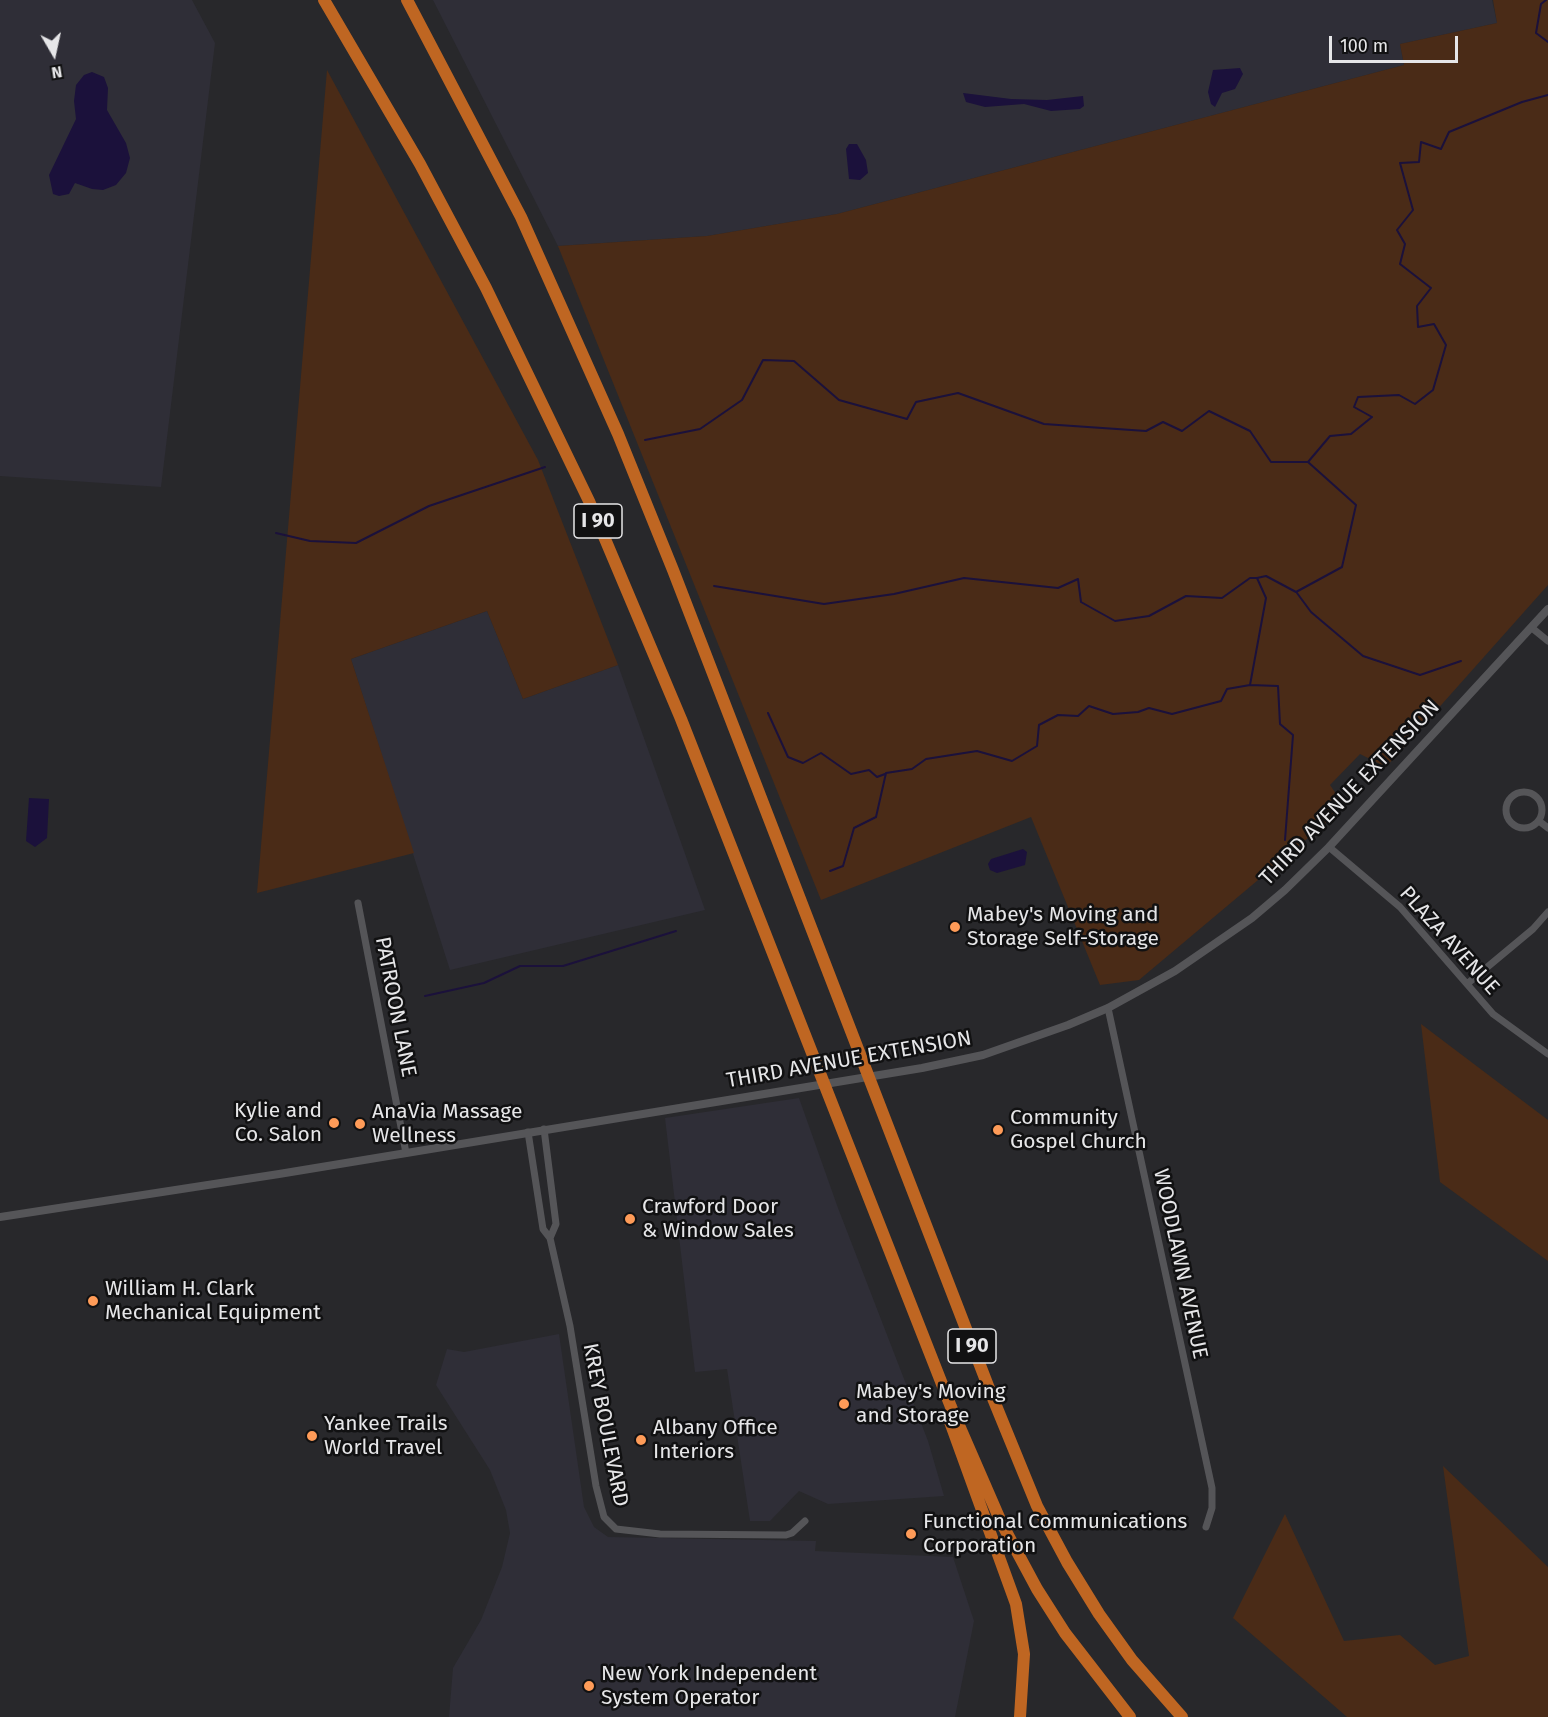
<!DOCTYPE html>
<style>
body{margin:0}
#map{position:relative;width:1548px;height:1717px;overflow:hidden;background:#28282b;font-family:"Fira Sans",sans-serif}
canvas{display:block}
.north{position:absolute;left:24px;top:24px;width:60px;height:60px;-webkit-text-stroke:4px #111112;paint-order:stroke;rotate:171deg;font-size:16px;font-weight:700;line-height:24px;text-align:center;color:#e6e6e8}
.north::after{content:'';display:block;margin:auto;width:21px;height:27px;background:#e6e6e8;clip-path:polygon(50% 0,100% 100%,50% 72%,0 100%)}
.scale{position:absolute;left:1329px;top:36px;width:129px;height:27px;box-sizing:border-box;border:3px solid #e6e6e8;border-top:0;padding-left:8px;font-size:18px;line-height:21px;white-space:nowrap;color:#e6e6e8;-webkit-text-stroke:4px #111112;paint-order:stroke}
</style>
<div id="map">
<canvas width="1548" height="1717"></canvas>
<div class="north">N</div>
<div class="scale">100 m</div>
</div>
<script>
const ctx = document.querySelector('canvas').getContext('2d');
ctx.lineJoin = 'round';
function fillPath(path, color) { ctx.fillStyle = color; ctx.fill(path, 'evenodd'); }
const poly = rows => new Path2D(rows.map(r => 'M' + r).join(''));
function trace(path, color, width, dash) { ctx.strokeStyle = color; ctx.lineWidth = width; ctx.lineCap = dash ? 'butt' : 'round'; ctx.setLineDash(dash || []); ctx.stroke(path); }
function drawText(font, color, halo, rows, align = 'center') {
  ctx.font = font + ' "Fira Sans",sans-serif'; ctx.lineWidth = 5; ctx.setLineDash([]); ctx.textBaseline = 'middle'; ctx.strokeStyle = halo; ctx.fillStyle = color; for (const [text, x, y, turn = 0] of rows) {
    ctx.save(); ctx.translate(x, y); ctx.rotate((+turn || 0) * Math.PI / 180); ctx.textAlign = isNaN(turn) ? turn : align; if (halo) ctx.strokeText(text, 0, 0); ctx.fillText(text, 0, 0); ctx.restore();
  }
}
fillPath(poly([
 [0,0,192,0,215,43,161,487,0,476],
 [433,0,1492,0,1497,23,1400,44,1404,65,837,214,707,236,558,246],
 [487,611,523,699,618,665,705,910,450,970,351,659],
 [799,1098,838,1208,928,1441,944,1496,828,1504,799,1491,770,1521,750,1521,727,1369,695,1372,665,1118],
 [559,1334,584,1507,594,1527,608,1537,816,1541,815,1551,953,1557,974,1621,955,1717,449,1717,453,1668,481,1620,502,1567,510,1533,506,1510,490,1470,436,1385,447,1349,464,1352]
]), '#2f2e37');
fillPath(poly([
 [1493,0,1548,0,1548,585,1386,767,1360,754,1330,785,1345,807,1139,980,1100,985,1031,817,821,900,558,246,707,236,837,214,1404,65,1400,44,1497,23],
 [327,70,538,460,618,665,523,699,487,611,351,659,414,853,257,893],
 [1421,1024,1548,1120,1548,1261,1440,1182],
 [1443,1466,1548,1567,1548,1717,1347,1717,1233,1618,1285,1514,1344,1641,1400,1635,1435,1665,1469,1656]
]), '#4a2b17');
fillPath(poly([
 [1240,68,1243,74,1235,89,1222,93,1215,107,1211,104,1208,92,1213,70],
 [92,72,104,77,108,88,107,110,126,143,130,158,126,173,116,185,103,190,92,189,75,183,69,194,59,196,53,194,49,175,76,119,74,101,76,85,84,75],
 [963,93,1011,99,1047,100,1083,96,1084,106,1080,109,1051,111,1024,104,985,107,966,102],
 [849,144,857,144,866,160,868,173,860,180,849,179,846,149],
 [29,798,49,799,47,838,35,847,26,841],
 [1023,849,1027,852,1025,865,997,873,990,870,988,864,991,859]
]), '#1b113b');
trace(poly([
 [1546,0,1541,4,1536,33,1548,42],
 [645,440,700,429,742,400,763,360,794,361,839,400,907,419,916,402,958,393,1044,424,1146,431,1163,422,1182,431,1209,411,1250,431,1271,462,1307,462],
 [276,533,310,541,356,543,429,506,545,467],
 [714,586,824,604,894,594,964,578,1058,588,1078,579,1081,602,1115,621,1149,616,1186,596,1222,598,1250,578,1257,578],
 [1297,593,1311,612,1363,656,1420,675,1461,661],
 [1250,685,1278,686,1280,724,1293,735,1285,840],
 [768,713,788,757,803,763,821,753,851,774,869,770,877,777,885,774],
 [830,871,843,866,854,828,876,817,886,773,912,769,926,759,977,751,1012,761,1037,746,1039,725,1058,715,1078,716,1089,706,1113,714,1138,712,1149,708,1172,714,1221,701,1227,689,1250,685,1266,598,1257,578,1266,576,1296,592,1342,567,1356,505,1308,462,1330,436,1351,434,1372,417,1354,407,1358,397,1399,395,1415,404,1433,390,1446,345,1434,324,1418,327,1417,306,1431,288,1400,264,1405,244,1397,230,1413,210,1400,163,1419,162,1421,142,1441,149,1449,132,1522,102,1548,95],
 [425,996,484,983,520,966,563,966,676,931]
]), '#1b113b', 2);
trace(poly([
 [1532,628,1548,641],
 '1506 810a18 18 0 1 1 36 0a18 18 0 1 1-36 0Z',
 [1539,821,1548,828],
 [1329,847,1400,907,1493,1014,1548,1054],
 [358,903,406,1153],
 [1467,984,1533,929,1548,912],
 [1108,1008,1212,1488,1212,1508,1206,1527],
 [544,1129,556,1224,550,1238],
 [528,1132,543,1229,550,1238,570,1326,596,1486,604,1517,616,1529,660,1534,786,1535,792,1533,805,1521]
]), '#555558', 7);
trace(poly([
 [0,1217,279,1174,922,1068,983,1055,1068,1025,1108,1008,1175,971,1252,918,1285,890,1329,847,1548,609]
]), '#555558', 8);
trace(poly([
 [324,0,420,164,486,288,589,501,681,719,951,1407,1001,1522,1037,1589,1065,1633,1130,1717],
 [407,0,521,217,618,434,673,570,990,1391,1037,1506,1067,1562,1099,1614,1132,1660,1182,1717],
 [949,1419,1016,1604,1024,1654,1020,1717]
]), '#bf6622', 12);
for (const [x, y, r, color] of [
 [955,927,6,"#fe9b58"],
 [334,1123,6,"#fe9b58"],
 [360,1124,6,"#fe9b58"],
 [998,1130,6,"#fe9b58"],
 [630,1219,6,"#fe9b58"],
 [93,1301,6,"#fe9b58"],
 [844,1404,6,"#fe9b58"],
 [312,1436,6,"#fe9b58"],
 [641,1440,6,"#fe9b58"],
 [911,1534,6,"#fe9b58"],
 [589,1686,6,"#fe9b58"]
]) { const dot = new Path2D(); dot.arc(x, y, r, 0, 2 * Math.PI); ctx.fillStyle = color; ctx.fill(dot); trace(dot, '#111112', 2); }
for (const [x, y, w] of [
 [598,521,48],
 [972,1346,48]
]) { const box = new Path2D(); box.roundRect(x - w / 2, y - 17, w, 34, 4.5); ctx.fillStyle = '#111112'; ctx.fill(box); trace(box, '#e6e6e8', 1.5); }
drawText('bold 20px', '#e6e6e8', null, [
 ["I 90",598,521],
 ["I 90",972,1346]
]);
drawText('21px', '#e6e6e8', '#111112', [
 ["THIRD AVENUE EXTENSION",1350,793,-46],
 ["PLAZA AVENUE",1449,941,48],
 ["PATROON LANE",395,1007,79],
 ["THIRD AVENUE EXTENSION",849,1060,-10],
 ["WOODLAWN AVENUE",1180,1264,78],
 ["KREY BOULEVARD",605,1425,79]
]);
drawText('21px', '#e6e6e8', '#111112', [
 ["Mabey's Moving and",967,915],
 ["Storage Self-Storage",967,939],
 ["Kylie and",322,1111,"right"],
 ["Co. Salon",322,1135,"right"],
 ["AnaVia Massage",372,1112],
 ["Wellness",372,1136],
 ["Community",1010,1118],
 ["Gospel Church",1010,1142],
 ["Crawford Door",642,1207],
 ["& Window Sales",642,1231],
 ["William H. Clark",105,1289],
 ["Mechanical Equipment",105,1313],
 ["Mabey's Moving",856,1392],
 ["and Storage",856,1416],
 ["Yankee Trails",324,1424],
 ["World Travel",324,1448],
 ["Albany Office",653,1428],
 ["Interiors",653,1452],
 ["Functional Communications",923,1522],
 ["Corporation",923,1546],
 ["New York Independent",601,1674],
 ["System Operator",601,1698]
], 'left');
</script>
